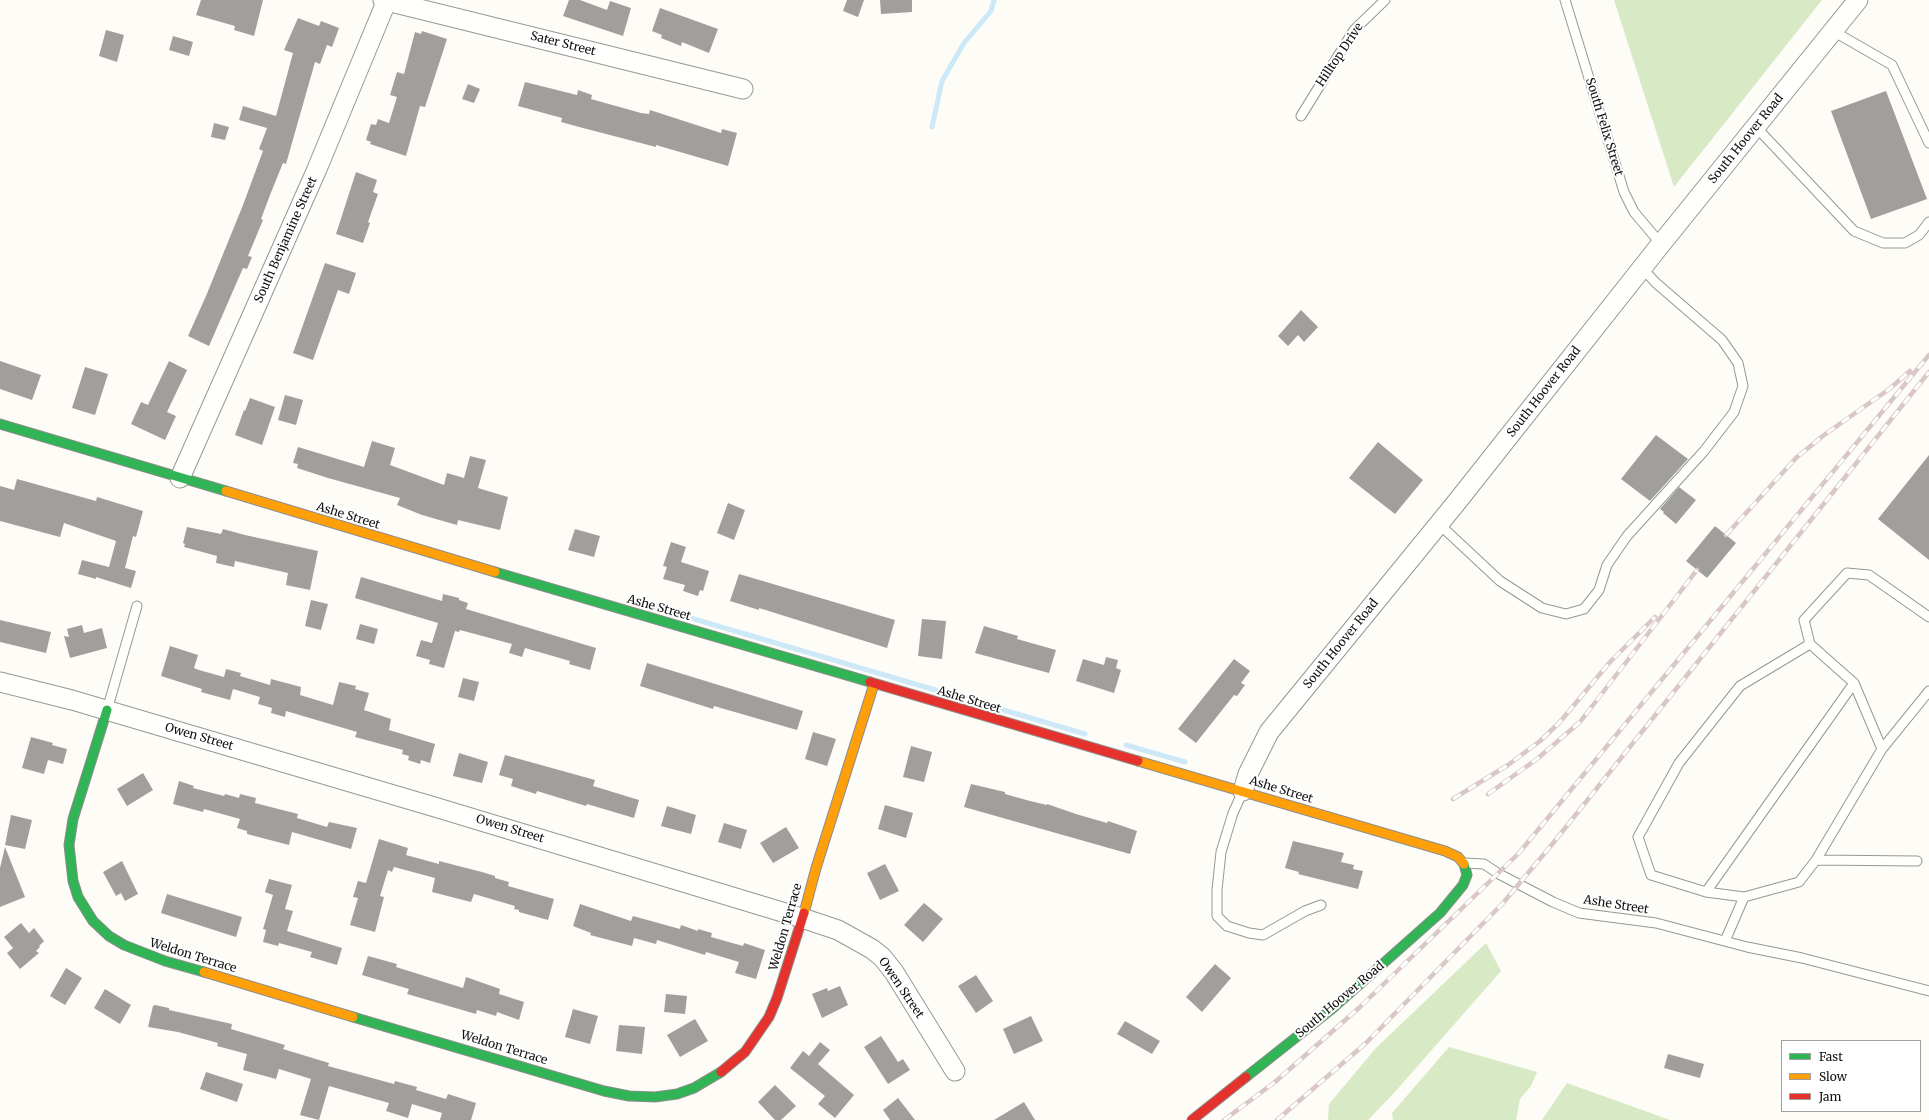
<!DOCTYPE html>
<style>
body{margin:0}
#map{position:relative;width:1929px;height:1120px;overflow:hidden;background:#fdfcf7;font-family:Merriweather,serif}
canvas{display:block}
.legend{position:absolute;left:1781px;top:1040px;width:140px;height:72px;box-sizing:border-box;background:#fff;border:1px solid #a0a0a0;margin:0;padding:5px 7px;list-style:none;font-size:12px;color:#111}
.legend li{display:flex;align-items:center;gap:8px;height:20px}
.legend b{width:20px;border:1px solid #a0a0a0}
</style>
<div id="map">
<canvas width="1929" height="1120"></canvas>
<ul class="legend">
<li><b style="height:5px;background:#30b455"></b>Fast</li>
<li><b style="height:5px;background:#ff9f0a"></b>Slow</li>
<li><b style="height:5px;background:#e5322d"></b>Jam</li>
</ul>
</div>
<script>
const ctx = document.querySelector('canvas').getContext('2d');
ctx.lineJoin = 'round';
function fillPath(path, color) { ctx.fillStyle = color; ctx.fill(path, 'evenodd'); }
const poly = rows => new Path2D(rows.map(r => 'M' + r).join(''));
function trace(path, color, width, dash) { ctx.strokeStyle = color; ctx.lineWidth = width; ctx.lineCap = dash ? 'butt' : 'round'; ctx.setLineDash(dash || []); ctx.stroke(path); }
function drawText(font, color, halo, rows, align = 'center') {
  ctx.font = font + ' Merriweather,serif'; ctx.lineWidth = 4; ctx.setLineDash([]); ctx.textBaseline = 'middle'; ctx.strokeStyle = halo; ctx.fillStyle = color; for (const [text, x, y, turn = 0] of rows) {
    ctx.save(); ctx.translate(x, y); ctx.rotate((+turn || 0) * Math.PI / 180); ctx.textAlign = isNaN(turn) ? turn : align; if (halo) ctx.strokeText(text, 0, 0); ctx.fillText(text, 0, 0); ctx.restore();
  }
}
fillPath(poly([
 [1614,0,1822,0,1674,187],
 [1486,943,1501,971,1394,1093,1368,1120,1328,1120,1329,1104,1376,1048],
 [1449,1047,1537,1072,1531,1086,1520,1099,1516,1120,1393,1120,1392,1113],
 [1567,1083,1670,1120,1542,1120]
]), '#d8eac5');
trace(poly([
 [932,127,942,81,964,43,991,11,994,0],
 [643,604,1085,734],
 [1126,745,1185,762]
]), '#cde8f7', 5);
fillPath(poly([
 [201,0,263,0,254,36,234,30,235,26,196,15],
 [569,0,580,0,607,10,610,1,631,8,623,36,563,16],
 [847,0,864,0,858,17,843,11],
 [880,0,912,0,912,12,881,14],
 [660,8,718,29,709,53,682,42,681,46,661,38,662,35,652,31],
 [298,18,319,26,321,21,339,28,332,47,327,45,320,64,315,62,286,164,283,163,270,195,261,219,263,220,248,256,252,257,247,269,243,268,209,346,188,336,206,296,243,205,263,151,259,149,267,128,239,120,243,106,276,116,293,53,284,50],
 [106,30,124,35,117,62,99,56],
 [422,31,447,39,425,107,420,106,406,156,370,144,371,142,366,140,371,124,376,125,378,119,389,123,397,97,390,95,397,72,404,74,415,32,421,34],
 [173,36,193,42,189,56,169,50],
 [525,82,577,95,578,90,592,95,591,99,641,113,649,114,650,110,721,133,722,129,737,133,728,166,656,145,656,147,583,128,561,122,562,118,518,106],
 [468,84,480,89,474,103,462,99],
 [1886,91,1927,199,1871,219,1831,111],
 [214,123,229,127,225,140,211,137],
 [356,172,377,180,373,192,378,194,368,222,370,223,363,243,336,234],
 [325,263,356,273,349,294,338,290,313,360,293,353],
 [1301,310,1318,327,1304,342,1298,335,1288,346,1278,336],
 [0,361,41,375,32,400,0,389],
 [169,361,187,370,167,412,176,416,165,440,131,424,141,402,148,405],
 [85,367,108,374,95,415,72,408],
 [285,395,303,400,296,425,278,420],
 [250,398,275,407,262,445,235,435,244,410,245,411],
 [1656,435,1688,459,1650,501,1621,479],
 [372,441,395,448,390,465,444,485,447,473,464,478,470,456,486,460,478,488,508,497,500,530,458,520,457,525,422,515,397,505,400,498,328,478,297,468,298,464,293,463,298,447,364,467],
 [1378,442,1423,480,1395,514,1349,478],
 [1929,455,1929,560,1878,519],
 [17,479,96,501,97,497,143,511,136,537,133,536,125,568,136,571,131,588,96,577,96,579,78,574,82,560,109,567,116,541,64,523,60,537,0,521,0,486,14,490],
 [1679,487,1696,500,1676,524,1663,513,1664,512,1660,509],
 [728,503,745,510,734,540,717,533],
 [1715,526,1736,543,1707,578,1686,561],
 [187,527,221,534,223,529,245,535,318,551,310,590,286,585,288,573,235,561,234,567,216,563,217,556,184,547,185,544,183,543],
 [575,529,600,536,594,557,568,550],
 [671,542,686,547,681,562,709,571,703,591,700,590,698,596,683,591,685,585,663,579,667,567,663,566],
 [739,574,895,620,887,648,759,608,759,610,730,601],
 [361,577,442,601,443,594,459,598,459,600,468,603,466,609,596,648,590,670,569,664,570,661,525,648,522,657,509,653,512,644,460,630,459,632,455,631,444,668,429,664,430,660,416,656,421,640,432,643,438,623,355,598],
 [311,600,328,604,321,630,305,626],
 [922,619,946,621,942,659,918,656],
 [0,620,51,632,46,653,0,642],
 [360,624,378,629,374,644,356,639],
 [82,625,84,633,102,628,107,648,70,658,64,636,69,637,67,629],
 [984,626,1018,636,1017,639,1056,650,1049,673,975,653],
 [170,646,198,655,194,668,199,670,224,677,226,669,241,673,240,676,270,685,271,679,301,687,300,695,333,705,339,682,356,686,355,689,369,693,364,710,391,719,389,730,435,744,430,763,421,760,420,764,408,760,409,756,402,754,403,750,355,737,357,732,286,711,285,717,271,713,272,708,258,704,260,697,233,689,230,700,201,692,202,689,161,676],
 [1106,657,1118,660,1116,668,1121,670,1114,693,1076,681,1083,659,1104,665],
 [1234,659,1250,671,1241,683,1245,685,1237,696,1234,695,1196,743,1178,729],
 [647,663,803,711,797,730,714,706,713,709,640,686],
 [463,678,479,682,474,701,458,697],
 [813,732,836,739,827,766,805,759],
 [31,737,53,743,52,745,67,749,63,764,48,760,44,774,22,768],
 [911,746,932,752,924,782,903,777],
 [459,753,488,762,482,783,453,776],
 [505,755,595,780,593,786,639,800,634,818,587,804,586,806,537,791,536,794,511,786,513,779,499,775],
 [143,773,153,790,127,806,117,789],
 [179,781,194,786,193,788,224,796,225,794,239,798,240,794,256,798,255,803,298,814,297,818,327,827,329,822,357,828,351,849,292,832,289,845,247,834,247,831,237,828,240,819,204,809,203,812,173,804],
 [971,784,1005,792,1005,794,1030,801,1047,805,1047,804,1076,814,1107,823,1108,821,1137,831,1130,854,964,807],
 [885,805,913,813,906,838,878,829],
 [667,806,696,815,691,834,661,826],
 [11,815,32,820,25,849,5,845],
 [724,823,747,830,741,849,718,842],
 [786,827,799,848,773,863,760,843],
 [379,839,408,848,406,855,439,864,439,861,482,872,495,876,495,878,509,882,508,886,554,899,548,920,519,912,519,910,514,909,515,906,474,894,471,902,432,892,435,878,394,867,392,872,388,870,380,896,384,897,375,932,350,925,358,898,353,897,358,881,366,883],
 [1293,841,1344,853,1341,862,1354,865,1353,869,1363,871,1358,889,1298,874,1299,872,1285,868],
 [5,847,25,897,0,907,0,868],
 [122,861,138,894,125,901,121,893,116,896,103,872],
 [885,864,899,891,880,900,867,873],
 [269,879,292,885,285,909,293,911,287,931,342,948,337,965,310,957,312,952,279,943,278,946,263,942,266,930,263,929,273,895,265,892],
 [167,894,242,917,236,937,161,913],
 [924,903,943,919,923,942,904,925],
 [580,904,631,921,633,916,680,929,681,925,698,931,698,929,712,933,711,937,743,946,744,943,765,950,756,979,735,973,739,962,706,952,705,955,657,940,656,944,634,938,632,946,590,935,591,933,573,926],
 [21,923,29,933,34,928,44,941,39,946,40,947,36,951,39,953,20,969,7,953,13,948,4,937],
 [368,956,397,964,396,967,463,988,466,977,500,989,499,994,524,1002,519,1020,497,1012,496,1016,477,1010,476,1014,407,994,409,989,362,975],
 [1215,964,1231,978,1202,1012,1186,997],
 [66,968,82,978,65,1005,50,996],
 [976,975,993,1001,976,1013,958,986],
 [840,986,848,1005,822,1018,812,994,827,988,828,991],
 [105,989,131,1005,120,1024,94,1008],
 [666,994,687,996,685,1014,664,1012],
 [155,1005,169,1008,169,1010,232,1024,231,1029,285,1045,283,1049,329,1063,328,1066,394,1084,395,1081,417,1087,416,1090,446,1099,448,1094,476,1103,471,1120,440,1120,442,1113,412,1104,408,1118,386,1111,389,1103,329,1086,319,1120,300,1115,311,1079,279,1069,276,1079,243,1070,247,1054,217,1046,218,1043,178,1032,148,1027,153,1006],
 [573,1009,598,1016,590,1044,565,1037],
 [1031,1016,1043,1041,1014,1054,1003,1029],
 [695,1019,708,1041,680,1057,667,1035],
 [1125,1021,1160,1041,1152,1054,1117,1034],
 [619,1025,645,1027,642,1054,616,1051],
 [881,1036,898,1062,903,1059,910,1070,888,1084,864,1047],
 [820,1042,830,1050,818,1064,854,1095,835,1118,818,1104,825,1096,790,1068,803,1051,809,1056],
 [1668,1054,1704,1064,1700,1078,1664,1068],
 [206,1072,243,1084,237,1102,200,1089],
 [775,1085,796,1106,781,1120,775,1120,758,1102],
 [898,1098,915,1120,890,1120,883,1110],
 [1024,1102,1035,1120,994,1120]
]), '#a19f9c');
const lane = poly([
 [1565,0,1624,192,1634,212,1661,244],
 [1833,31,1892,65,1929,143],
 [1301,116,1354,30,1385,0],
 [1756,127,1854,231,1883,243,1905,243,1919,235,1929,222],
 [1439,524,1500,581,1542,608,1566,614,1584,609,1599,590,1607,565,1627,536,1704,451,1734,412,1743,386,1738,363,1722,340,1656,283,1642,268],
 [107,710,137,606],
 [1882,749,1854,683,1810,644,1804,620,1847,573,1869,575,1929,617],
 [1243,791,1233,813,1221,852,1217,890,1217,916,1227,926,1249,933,1263,935,1305,911,1321,905],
 [1816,860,1917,861],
 [1464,863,1484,864,1499,874,1553,902,1579,913,1656,923,1747,947,1802,958,1929,991],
 [1706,892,1854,683],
 [1744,897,1706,892,1651,875,1638,837,1679,763,1740,686,1810,644],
 [1725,941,1744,897,1799,882,1816,860,1882,749,1929,691]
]);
const street = poly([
 [383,0,743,89],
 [180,478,317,169,387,0],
 [0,682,72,700,438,808,802,918,838,930,872,949,882,957,894,972,955,1071],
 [1243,791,1248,774,1269,732,1456,503,1661,244,1858,0]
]);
const fast = poly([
 [0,424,226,491],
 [495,572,870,682],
 [107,710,73,819,69,845,73,881,78,897,93,921,109,936,124,945,165,961,204,972],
 [353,1017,604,1091,629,1096,655,1097,677,1094,694,1088,721,1072],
 [1246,1077,1333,1008,1440,913,1463,885,1467,875,1464,864]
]);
const slow = poly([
 [226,491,495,572],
 [1138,761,1445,851,1458,857,1464,864],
 [804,913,816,868,874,684],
 [204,972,353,1017]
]);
const jam = poly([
 [870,682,1138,761],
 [721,1072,745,1052,769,1017,777,998,804,913],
 [1192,1120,1246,1077]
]);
trace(lane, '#979795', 11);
trace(street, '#979795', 21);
trace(fast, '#8e8d8b', 11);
trace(slow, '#8e8d8b', 11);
trace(jam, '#8e8d8b', 11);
trace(lane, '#fffffe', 9);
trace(street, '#fffffe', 19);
trace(fast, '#30b455', 9);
trace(slow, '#ff9f0a', 9);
trace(jam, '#e5322d', 9);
const rail = poly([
 [1726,535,1796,458,1824,435,1888,390,1910,371],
 [1488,794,1537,759,1580,722,1697,570],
 [1453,799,1508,765,1540,741,1559,723,1610,662,1655,617],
 [1224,1120,1275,1082,1360,1007,1519,853,1929,355],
 [1277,1120,1366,1043,1503,903,1554,842,1929,372]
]);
trace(rail, '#d9c6c7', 4.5);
trace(rail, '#fff', 3, [9]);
drawText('12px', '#111', '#fff', [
 ["Sater Street",563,44,14],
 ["Hilltop Drive",1340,55,-56],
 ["South Felix Street",1604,127,73],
 ["South Hoover Road",1746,139,-51],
 ["South Benjamine Street",286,240,-66],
 ["South Hoover Road",1544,392,-52],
 ["Ashe Street",348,516,17],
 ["Ashe Street",659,608,16],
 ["South Hoover Road",1341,644,-51],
 ["Ashe Street",969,700,17],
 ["Owen Street",199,737,16],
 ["Ashe Street",1281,790,17],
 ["Owen Street",510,829,17],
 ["Ashe Street",1616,905,9],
 ["Weldon Terrace",786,927,-74],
 ["Weldon Terrace",193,956,17],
 ["Owen Street",901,988,56],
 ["South Hoover Road",1340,1000,-40],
 ["Weldon Terrace",504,1048,17]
]);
</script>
